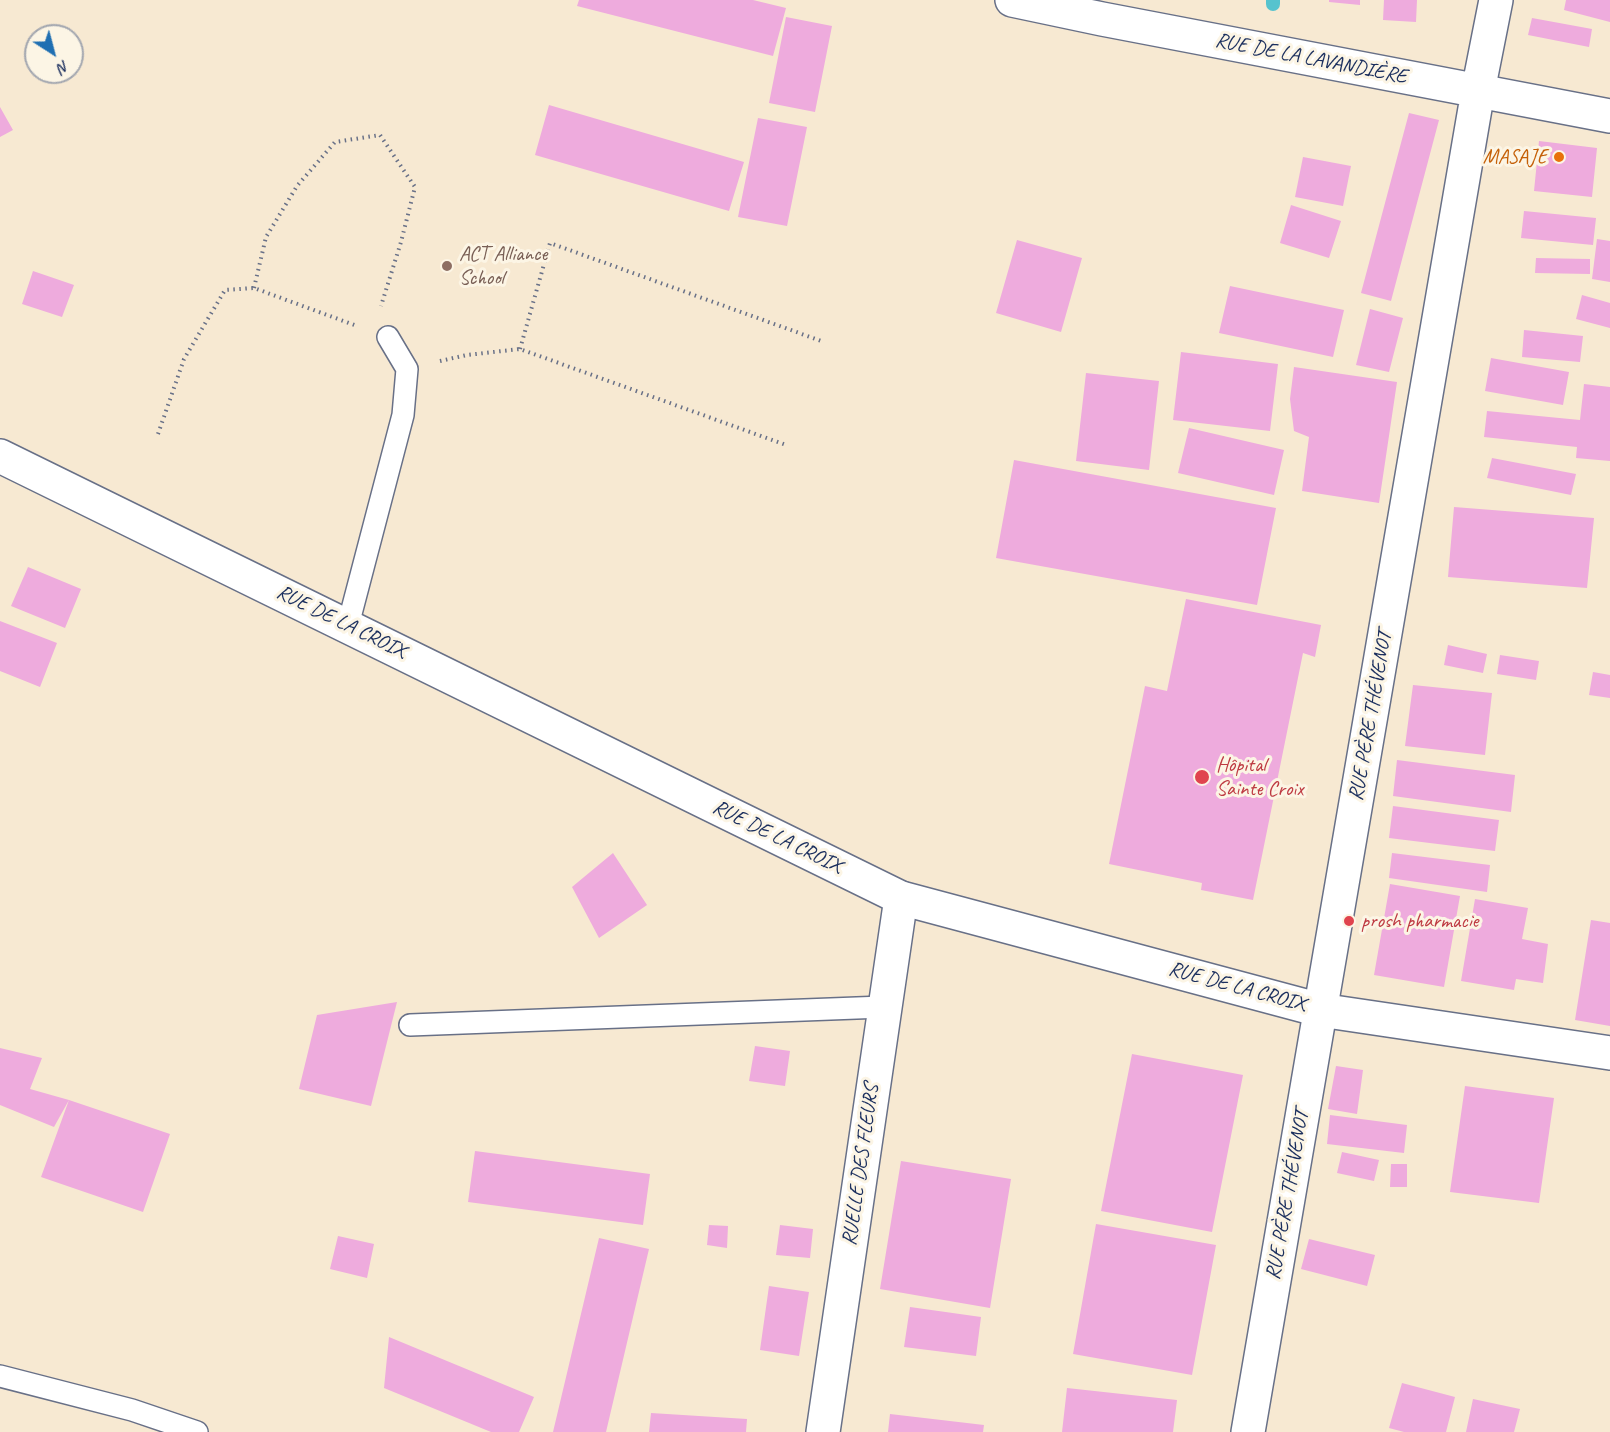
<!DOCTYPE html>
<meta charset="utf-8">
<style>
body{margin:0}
#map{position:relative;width:1610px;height:1432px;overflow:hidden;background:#f7e9d2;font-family:Caveat,sans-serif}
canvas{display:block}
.north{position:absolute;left:24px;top:24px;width:60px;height:60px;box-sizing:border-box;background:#fcf5e5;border:2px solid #a2a6af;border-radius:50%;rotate:144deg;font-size:16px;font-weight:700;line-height:24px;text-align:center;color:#1b2f5e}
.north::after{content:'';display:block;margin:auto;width:21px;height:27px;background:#1f6fb2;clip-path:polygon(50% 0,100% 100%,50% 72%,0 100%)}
</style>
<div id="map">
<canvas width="1610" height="1432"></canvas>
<div class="north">N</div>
</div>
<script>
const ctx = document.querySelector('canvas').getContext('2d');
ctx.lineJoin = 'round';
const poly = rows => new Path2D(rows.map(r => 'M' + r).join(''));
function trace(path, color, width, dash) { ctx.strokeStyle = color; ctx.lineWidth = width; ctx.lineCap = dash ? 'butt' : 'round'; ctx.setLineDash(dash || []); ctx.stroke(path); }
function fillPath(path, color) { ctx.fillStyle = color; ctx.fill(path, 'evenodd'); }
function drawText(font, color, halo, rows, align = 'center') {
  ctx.font = font + ' Caveat,sans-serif'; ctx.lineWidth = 6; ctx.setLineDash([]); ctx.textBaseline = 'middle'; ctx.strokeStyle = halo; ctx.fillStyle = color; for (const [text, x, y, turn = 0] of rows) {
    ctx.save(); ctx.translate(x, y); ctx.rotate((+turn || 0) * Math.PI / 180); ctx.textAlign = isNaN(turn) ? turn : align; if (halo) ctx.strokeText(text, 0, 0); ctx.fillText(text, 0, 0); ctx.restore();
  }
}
trace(poly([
 [1273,4,1273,0]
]), '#56c3ce', 14);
fillPath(poly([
 [579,0,753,0,786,8,773,56,577,6],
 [1329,0,1360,0,1360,5,1329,2],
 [1384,0,1417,0,1416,22,1383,20],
 [1566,0,1610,0,1610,22,1564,10],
 [786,17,832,26,815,112,769,103],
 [1532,18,1592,29,1589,47,1528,35],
 [549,105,744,162,729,211,535,155],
 [0,107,13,130,0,137],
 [1409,113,1439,120,1391,301,1361,293],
 [758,118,807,127,787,226,738,217],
 [1539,141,1597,148,1592,197,1534,191],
 [1303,157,1351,166,1343,206,1295,197],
 [1291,205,1341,221,1329,258,1280,243],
 [1524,211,1596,218,1593,245,1521,238],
 [1597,239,1610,241,1610,282,1592,279],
 [1017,240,1082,258,1061,332,996,313],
 [1536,258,1590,259,1590,274,1535,273],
 [33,271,74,285,62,317,22,304],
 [1230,286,1344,310,1333,357,1219,333],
 [1582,295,1610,303,1610,328,1576,319],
 [1370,309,1403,318,1389,372,1356,365],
 [1524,330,1583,336,1580,362,1522,357],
 [1181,352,1278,364,1270,431,1173,420],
 [1491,358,1569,372,1563,405,1485,391],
 [1294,367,1397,382,1379,503,1302,491,1309,437,1294,431,1290,399],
 [1086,373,1159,381,1149,470,1076,461],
 [1584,384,1610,387,1610,461,1576,458,1577,447,1484,437,1487,411,1580,420],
 [1189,428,1284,450,1274,495,1178,473],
 [1492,458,1576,474,1571,495,1487,478],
 [1014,460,1276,508,1257,605,996,558],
 [1454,507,1594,518,1587,588,1448,577],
 [28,567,81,589,65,628,11,606],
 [1186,599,1321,625,1315,657,1303,653,1253,900,1201,890,1202,883,1109,864,1145,686,1167,691],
 [0,621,57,643,40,687,0,671],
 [1448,645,1487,654,1483,673,1444,665],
 [1500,655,1539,661,1536,680,1497,674],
 [1593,672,1610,675,1610,698,1589,695],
 [1413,685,1492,693,1485,755,1405,746],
 [1397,760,1515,775,1511,812,1393,796],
 [1393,806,1499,820,1495,851,1389,838],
 [613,853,647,905,599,938,572,887],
 [1392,853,1490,865,1487,892,1389,878],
 [1390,884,1460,896,1444,987,1374,975],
 [1475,899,1528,908,1522,939,1548,944,1543,983,1516,979,1514,990,1461,981],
 [1591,920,1610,923,1610,1026,1575,1020],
 [397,1002,371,1106,299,1089,317,1015],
 [755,1046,790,1051,785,1086,749,1081],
 [0,1048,42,1058,30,1089,69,1100,170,1134,143,1212,41,1177,69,1100,54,1127,0,1105],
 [1132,1054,1243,1075,1212,1232,1101,1211],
 [1336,1066,1363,1070,1357,1114,1328,1109],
 [1465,1086,1554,1098,1539,1203,1450,1192],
 [1330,1115,1407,1125,1404,1153,1327,1144],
 [475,1151,650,1174,643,1225,468,1202],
 [1342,1152,1379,1160,1374,1181,1337,1173],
 [901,1161,1011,1179,990,1308,880,1289],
 [1391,1164,1407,1164,1407,1187,1390,1187],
 [1096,1224,1216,1245,1192,1375,1073,1354],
 [709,1225,728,1226,727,1248,707,1245],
 [780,1225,813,1229,810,1258,776,1255],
 [338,1236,374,1244,367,1278,330,1269],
 [599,1238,649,1249,606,1432,553,1432],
 [1309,1239,1375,1255,1367,1286,1301,1269],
 [769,1286,809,1292,799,1356,760,1350],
 [910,1307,981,1317,976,1356,904,1347],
 [389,1337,534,1397,519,1432,491,1432,384,1388],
 [1402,1383,1455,1397,1446,1432,1404,1432,1389,1428],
 [1067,1388,1177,1400,1173,1432,1062,1432],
 [1473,1399,1520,1409,1514,1432,1466,1432],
 [651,1413,747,1419,746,1432,649,1432],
 [890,1414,984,1425,983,1432,888,1432]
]), '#eeabdd');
const service = poly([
 [348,625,403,415,407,369,388,337],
 [410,1025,883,1007],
 [0,1376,132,1410,197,1432]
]);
const minor = poly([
 [1012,0,1102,19,1610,116],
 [823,1432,901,898],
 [1248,1432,1478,91,1496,0]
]);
const tertiary = poly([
 [0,456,901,898,1320,1010,1610,1053]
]);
trace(service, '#687087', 24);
trace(minor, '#687087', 36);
trace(tertiary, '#687087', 36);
trace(poly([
 [254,288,266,237,297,186,335,142,380,135,415,187,401,242,381,306],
 [520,349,550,243,824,342],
 [440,361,467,355,520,349,786,445],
 [158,434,184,359,225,290,254,288,357,326]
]), '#687087', 4, [1.5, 4.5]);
trace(service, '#fff', 21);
trace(minor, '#fff', 33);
trace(tertiary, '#fff', 33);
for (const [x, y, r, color] of [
 [1559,157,6,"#e8710a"],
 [447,266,6,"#8d6e63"],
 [1202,777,8,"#e0444e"],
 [1349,921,6,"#e0444e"]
]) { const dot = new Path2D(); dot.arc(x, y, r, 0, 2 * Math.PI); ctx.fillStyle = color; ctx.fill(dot); trace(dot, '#fcf5e5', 2); }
drawText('21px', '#1b2f5e', '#fcf5e5', [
 ["RUE DE LA LAVANDIÈRE",1311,59,11],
 ["RUE DE LA CROIX",341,622,26],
 ["RUE PÈRE THÉVENOT",1371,716,-80],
 ["RUE DE LA CROIX",777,837,26],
 ["RUE DE LA CROIX",1237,987,15],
 ["RUELLE DES FLEURS",861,1165,-82],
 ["RUE PÈRE THÉVENOT",1288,1195,-80]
]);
drawText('21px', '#c56008', '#fcf5e5', [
 ["MASAJE",1547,157]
], 'right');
drawText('21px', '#785e54', '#fcf5e5', [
 ["ACT Alliance",459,254],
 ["School",459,278]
], 'left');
drawText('21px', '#be3a42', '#fcf5e5', [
 ["Hôpital",1216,765],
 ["Sainte Croix",1216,789],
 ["prosh pharmacie",1361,921]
], 'left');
</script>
